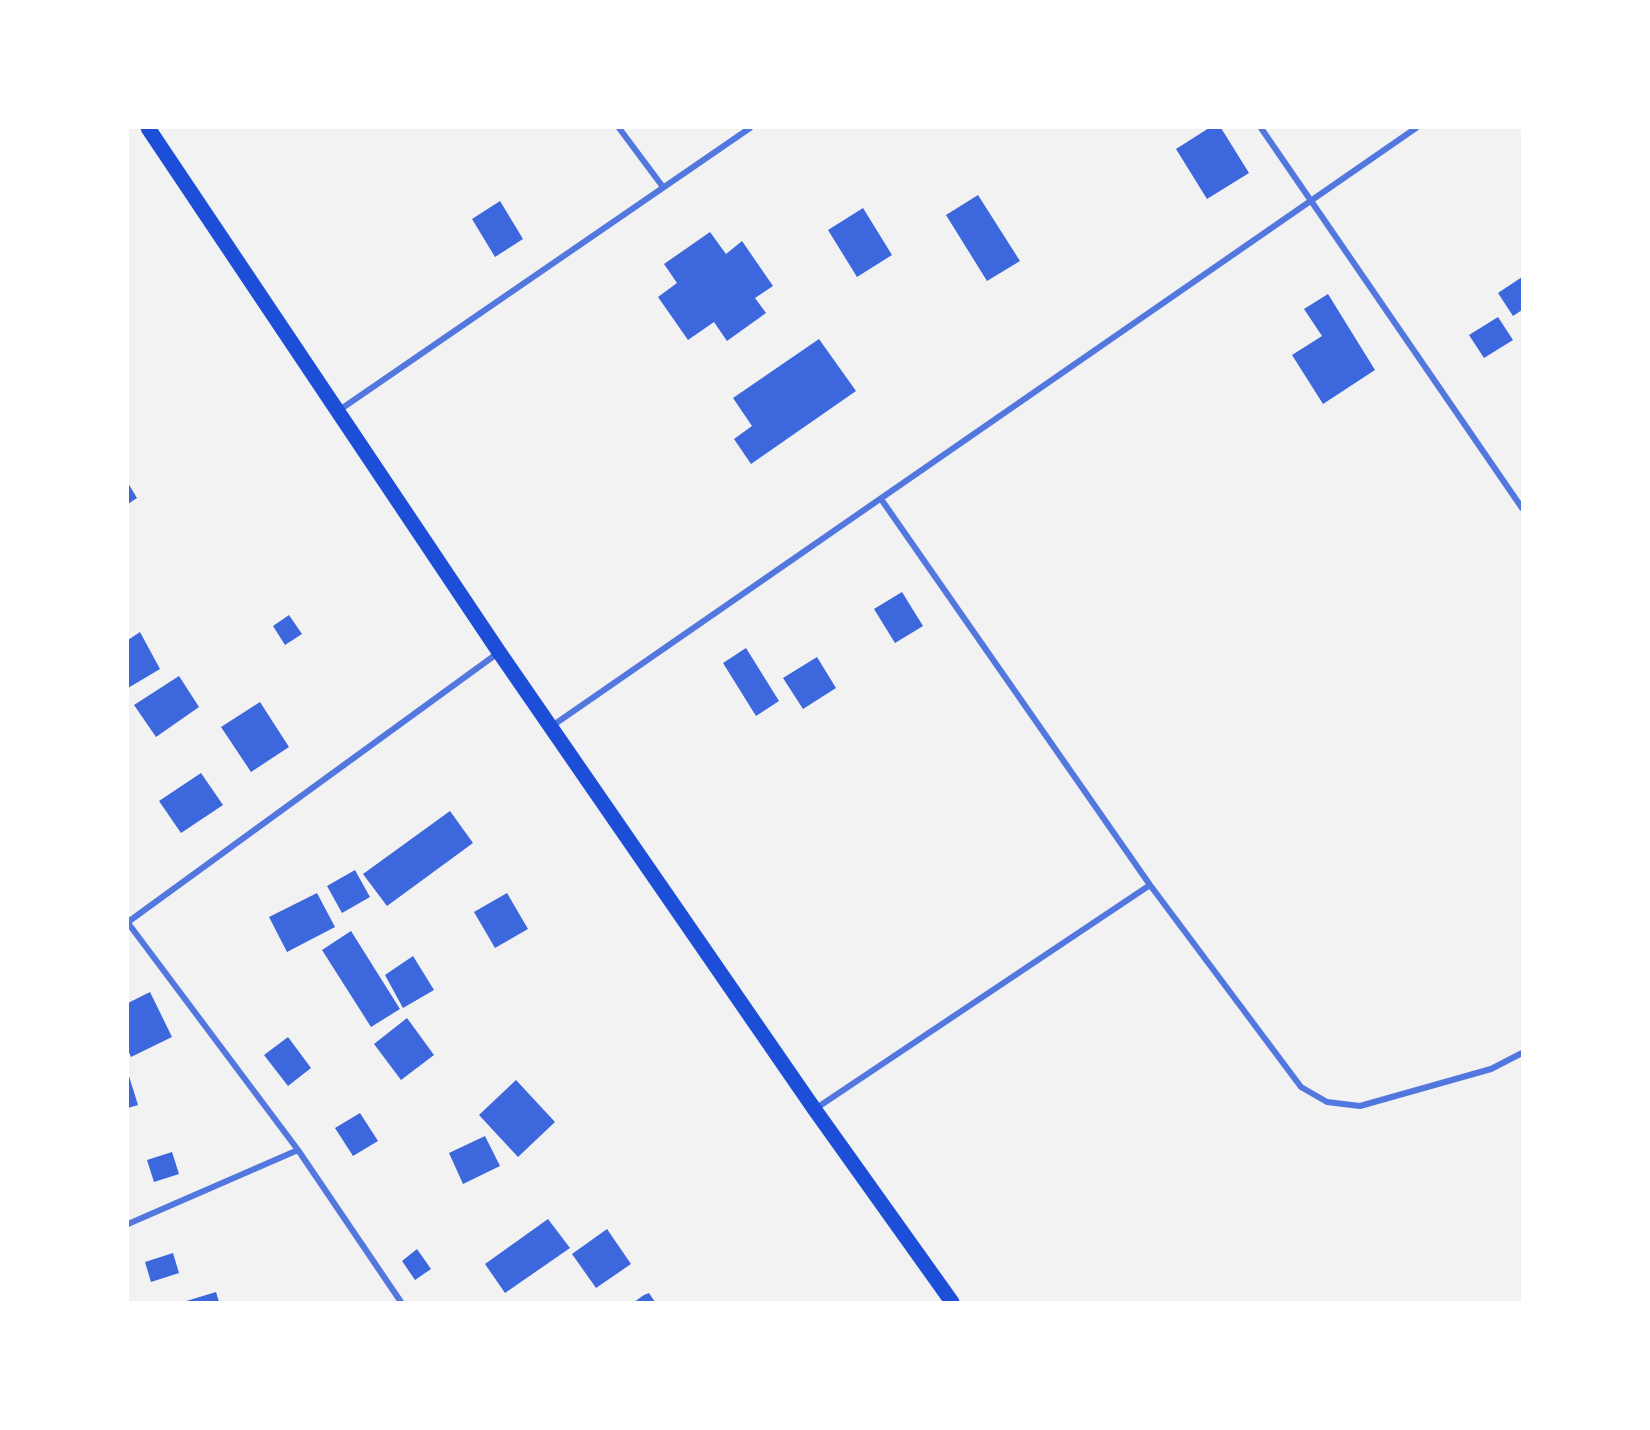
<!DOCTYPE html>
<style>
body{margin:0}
#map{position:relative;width:1650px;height:1430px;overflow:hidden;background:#f2f2f2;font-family:Figtree,sans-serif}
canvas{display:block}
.frame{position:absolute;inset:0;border:129px solid #fff;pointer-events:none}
</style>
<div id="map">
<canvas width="1650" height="1430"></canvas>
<div class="frame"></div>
</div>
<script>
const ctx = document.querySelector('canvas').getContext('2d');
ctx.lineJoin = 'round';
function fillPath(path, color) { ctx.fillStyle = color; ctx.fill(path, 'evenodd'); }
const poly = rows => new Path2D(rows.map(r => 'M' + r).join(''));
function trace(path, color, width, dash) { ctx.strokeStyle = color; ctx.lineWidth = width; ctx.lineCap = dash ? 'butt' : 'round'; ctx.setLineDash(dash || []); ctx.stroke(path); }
fillPath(poly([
 [1209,128,1221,128,1249,173,1207,199,1176,149],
 [978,195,1020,261,987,281,946,215],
 [500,201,523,239,495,257,472,219],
 [863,208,892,255,857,277,828,230],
 [710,232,726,254,742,241,773,286,755,298,766,313,727,341,714,322,688,340,658,297,677,283,664,264],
 [1522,277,1522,310,1513,316,1498,293],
 [1328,294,1375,370,1323,404,1292,355,1322,336,1304,309],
 [1498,317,1513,340,1484,358,1469,335],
 [819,339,856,391,751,464,734,439,752,426,733,398],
 [128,483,137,498,128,504],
 [902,592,923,626,895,643,874,609],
 [289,615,302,634,285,645,273,626],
 [140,632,160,669,128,688,128,640],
 [746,648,779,701,756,716,723,663],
 [817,657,836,688,803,709,783,678],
 [179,676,199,707,156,737,134,705],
 [260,702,289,747,251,772,221,727],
 [201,773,223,805,181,833,159,801],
 [450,811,473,843,387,906,363,874],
 [355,870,370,897,342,913,327,886],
 [317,893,335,927,287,952,269,917],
 [507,893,528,929,495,948,474,912],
 [351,931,400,1009,371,1027,322,950],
 [413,956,434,990,403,1008,385,975],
 [150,992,172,1037,131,1057,128,1050,128,1003],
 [407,1018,434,1055,401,1080,374,1044],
 [288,1037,311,1068,288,1086,264,1055],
 [128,1073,138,1105,128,1108],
 [516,1080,555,1122,518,1157,479,1115],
 [360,1113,378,1141,353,1156,335,1128],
 [485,1136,500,1166,463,1184,449,1153],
 [172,1152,179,1174,154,1182,147,1160],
 [548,1219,570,1248,505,1293,485,1264],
 [607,1229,631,1264,596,1288,572,1254],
 [417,1249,431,1269,415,1280,402,1261],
 [173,1253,179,1273,151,1282,145,1262],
 [216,1292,219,1302,183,1302],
 [649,1293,655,1302,634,1302,644,1295]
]), '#3d67dc');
trace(poly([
 [619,128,663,187],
 [1261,128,1522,508],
 [338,411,750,128],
 [881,499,1150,885,1301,1087,1327,1102,1360,1106,1491,1069,1522,1053],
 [552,726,1416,128],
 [128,922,498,653],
 [128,923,298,1150,401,1302],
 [815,1109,1150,885],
 [128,1224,298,1150]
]), '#5277de', 6);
trace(poly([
 [148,128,499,652,815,1110,952,1302]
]), '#1d4ed8', 15);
</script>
